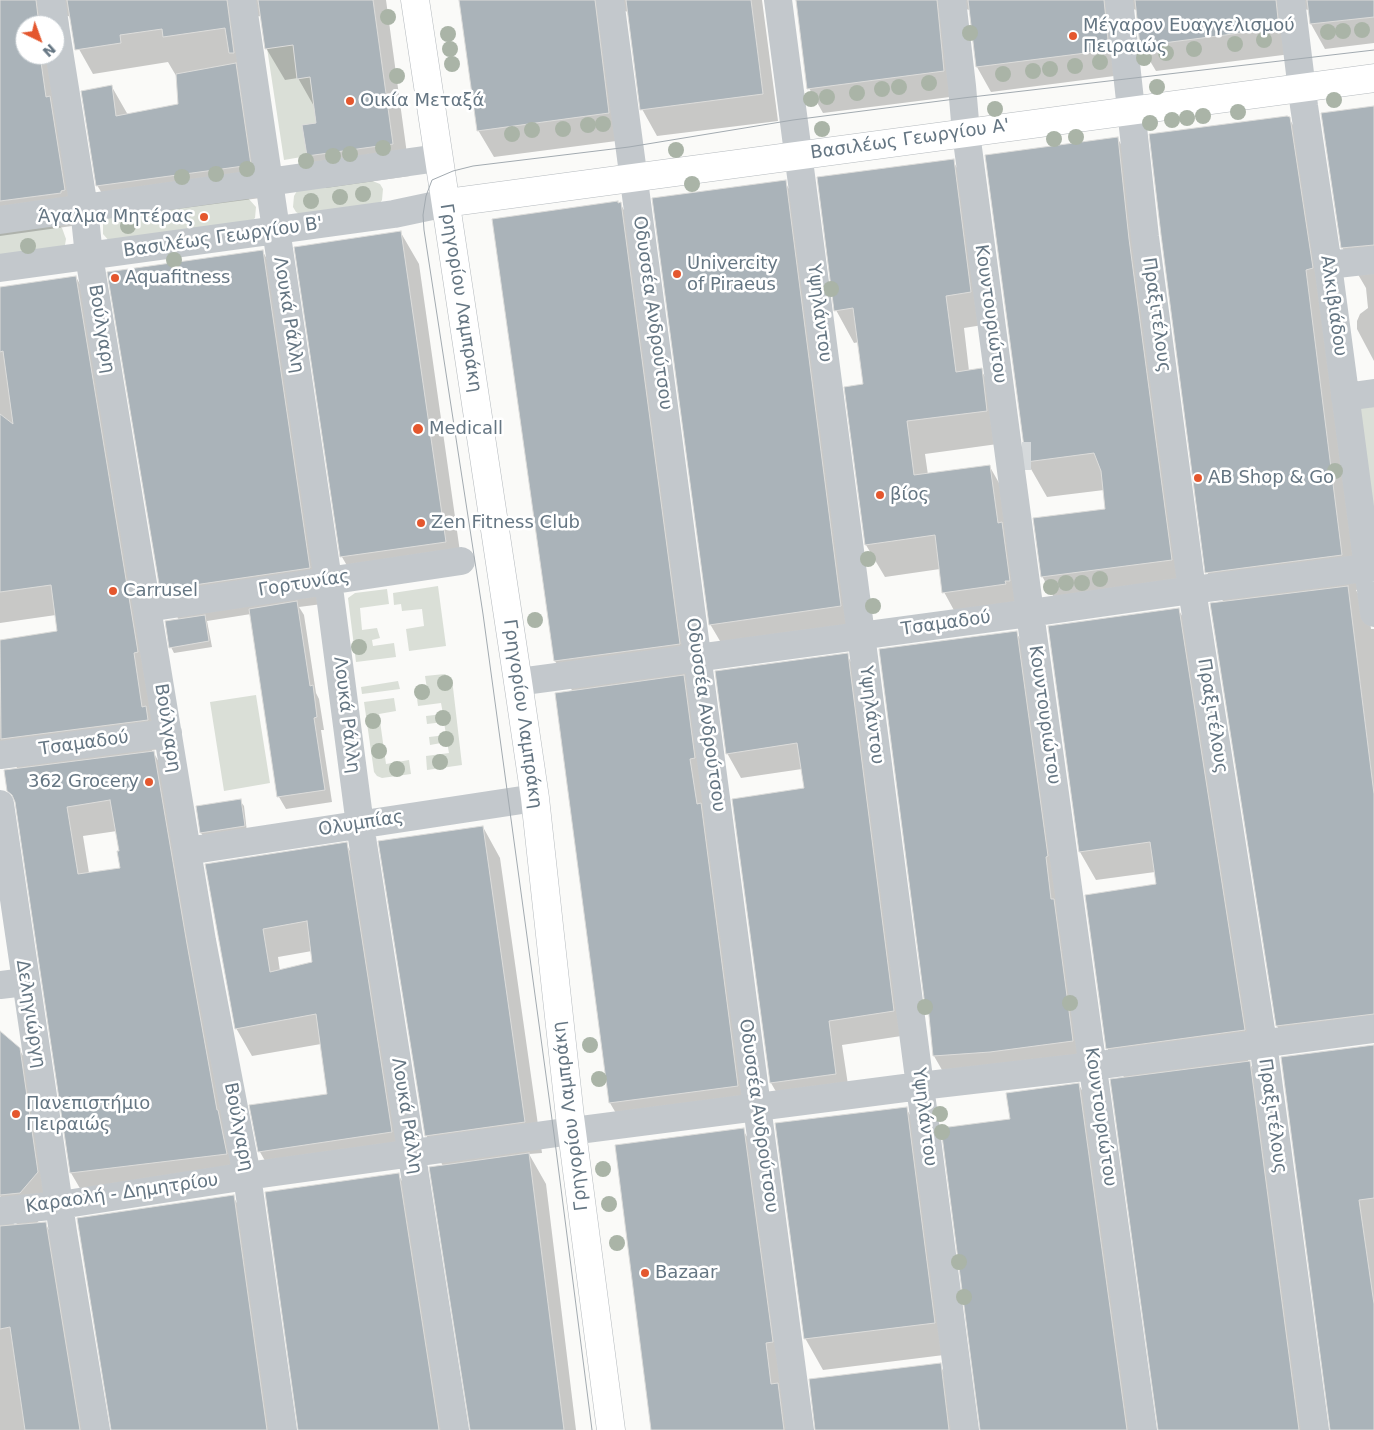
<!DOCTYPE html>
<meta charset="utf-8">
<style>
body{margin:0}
#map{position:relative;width:1374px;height:1430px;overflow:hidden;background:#fafaf8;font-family:"DejaVu Sans",sans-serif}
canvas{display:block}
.north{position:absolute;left:15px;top:15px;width:50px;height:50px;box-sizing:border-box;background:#fff;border:1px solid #c1c8cd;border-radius:50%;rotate:138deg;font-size:14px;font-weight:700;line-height:20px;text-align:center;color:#657683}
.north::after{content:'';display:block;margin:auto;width:18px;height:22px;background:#e4572e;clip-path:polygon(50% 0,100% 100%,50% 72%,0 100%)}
</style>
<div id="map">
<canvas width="1374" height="1430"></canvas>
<div class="north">N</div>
</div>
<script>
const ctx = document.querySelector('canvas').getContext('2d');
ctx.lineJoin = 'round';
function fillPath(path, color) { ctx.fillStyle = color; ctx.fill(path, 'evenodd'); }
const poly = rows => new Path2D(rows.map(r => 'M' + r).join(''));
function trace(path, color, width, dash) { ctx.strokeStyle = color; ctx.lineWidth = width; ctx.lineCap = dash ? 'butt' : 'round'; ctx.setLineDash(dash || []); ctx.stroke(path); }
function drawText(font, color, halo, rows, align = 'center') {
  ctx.font = font + ' "DejaVu Sans",sans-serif'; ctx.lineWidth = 5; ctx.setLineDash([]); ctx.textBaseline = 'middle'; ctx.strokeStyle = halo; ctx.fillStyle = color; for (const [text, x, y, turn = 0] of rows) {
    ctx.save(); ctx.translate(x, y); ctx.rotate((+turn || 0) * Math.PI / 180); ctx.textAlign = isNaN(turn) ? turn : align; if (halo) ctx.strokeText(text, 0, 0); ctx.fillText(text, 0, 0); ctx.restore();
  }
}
fillPath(poly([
 [293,45,297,79,310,77,316,123,302,125,307,156,284,160,267,48],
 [370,180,380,184,383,189,382,200,379,205,301,215,296,212,293,207,294,196,297,191],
 [248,198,256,207,255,218,251,222,110,242,103,234,103,223,107,218],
 [58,225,62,228,66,239,65,245,61,249,0,259,0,231],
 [1374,401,1374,536,1353,404],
 [438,586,446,646,409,651,406,629,424,626,422,609,402,611,401,604,394,605,393,593],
 [387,589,389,604,360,608,362,630,377,628,380,638,372,640,373,646,394,643,396,657,356,662,348,598,355,593],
 [445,674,452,679,462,765,427,770,426,756,449,753,447,742,430,745,429,737,446,735,444,722,427,724,426,716,443,714,441,703,418,706,416,691,427,689,425,676],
 [398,681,400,689,362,694,361,687],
 [256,695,270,783,224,791,210,702],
 [394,698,396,711,379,714,386,764,409,760,411,774,382,778,377,776,374,772,364,702]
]), '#dadfd7');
fillPath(poly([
 [0,0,386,0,410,176,326,188,308,156,317,124,315,108,298,78,285,80,266,48,261,17,259,16,250,20,268,197,116,217,97,185,112,87,128,115,180,105,178,79,168,62,93,74,75,42,71,17,68,16,59,20,55,25,25,25,25,55,55,55,79,225,0,236],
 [460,0,762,0,778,121,657,136,642,109,629,12,624,11,624,140,494,157,478,130],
 [797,0,1374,0,1374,43,1325,49,1311,24,1309,10,1303,9,1291,54,1156,71,1141,46,1137,10,1132,9,1122,75,991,92,977,67,970,10,965,9,958,96,823,113,809,88],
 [1374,108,1374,361,1357,329,1357,321,1360,314,1368,308,1366,288,1342,247],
 [1289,118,1309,153,1361,589,1356,590,1369,613,1371,629,1374,629,1374,1041,1292,1052,1277,1026,1224,603,1207,572],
 [1118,139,1138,174,1192,595,1062,612,1042,576,1107,510,1104,490,1047,497,1027,462,986,156],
 [953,161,972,193,989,324,964,328,969,371,981,370,1000,402,1005,443,925,454,928,475,990,467,1008,499,1028,613,962,625,944,592,940,569,885,577,866,545,846,388,864,385,859,342,854,343,836,310],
 [785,182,805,216,859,640,730,658,710,624],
 [620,203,641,240,700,681,687,683,700,706,755,1115,627,1132,610,1103,573,692,555,661,493,220],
 [401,233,419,264,463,573,360,588,342,557],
 [263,252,283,287,330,603,299,607,304,615,316,693,319,699,324,730,321,730,332,802,286,809,279,797,251,614,207,621,212,647,174,653,171,647,179,620,161,590,109,273],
 [76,277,92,306,164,749,152,750,170,781,243,1183,88,1202,71,1173,17,805,9,790,18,770,13,760,0,762,0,641,59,632,56,615,0,623,0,288],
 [117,831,121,869,89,873,83,836],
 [1178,609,1195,637,1261,1059,1248,1060,1264,1089,1310,1430,1159,1430,1125,1079,1107,1048,1157,886,1155,872,1096,880,1080,852],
 [1016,632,1035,665,1092,1074,953,1089,934,1056,930,1012,927,1006],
 [847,655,861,679,908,1035,842,1045,850,1098,785,1107,771,1083,733,800,805,789,802,769,741,778,727,753],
 [240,801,244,806,247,832,205,839,201,833],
 [483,827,500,858,542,1153,529,1154,546,1184,576,1430,471,1430,443,1166,426,1135],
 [346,844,362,872,408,1160,276,1180,260,1152,251,1106,328,1095,321,1044,252,1056,236,1028,206,865],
 [312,951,313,963,280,971,278,957],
 [0,1041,19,1049,37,1079,55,1202,36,1224,45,1223,62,1253,92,1430,0,1430,0,1201,15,1226,18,1226,0,1196],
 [1374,1046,1374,1430,1331,1430],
 [1079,1085,1094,1111,1138,1430,981,1430,1011,1120],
 [906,1108,924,1139,952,1354,823,1370,805,1338],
 [743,1130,759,1156,795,1430,652,1430],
 [398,1174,415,1204,451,1430,299,1430],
 [233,1196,250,1226,279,1430,112,1430],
 [940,1365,955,1391,960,1430,816,1430]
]), '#0003');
const building = poly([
 [0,0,36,0,39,25,25,25,25,55,40,55,46,97,50,96,65,190,61,191,61,193,0,201,0,0],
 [67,0,227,0,234,53,229,53,225,28,163,37,162,29,120,35,121,43,75,50,67,0],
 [258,0,373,0,393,144,307,156,302,125,316,123,310,77,297,79,293,45,265,49,258,0],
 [459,0,595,0,609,113,477,131,459,0],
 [626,0,751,0,763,94,640,110,626,0],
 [796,0,937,0,944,71,807,89,796,0],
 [968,0,1104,0,1109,50,976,67,968,0],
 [1135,0,1276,0,1279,28,1140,46,1135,0],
 [1307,0,1374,0,1374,17,1310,24,1307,0],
 [236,63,251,165,96,186,81,91,112,85,116,116,178,104,176,74,236,63],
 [1374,106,1374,245,1341,248,1321,113,1374,106],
 [1287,116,1290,117,1313,268,1306,270,1342,555,1205,573,1161,235,1149,134,1287,116],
 [1118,137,1129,239,1172,560,1041,577,1033,518,1105,509,1101,471,1094,453,1026,462,985,155,1118,137],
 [954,159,971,292,946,296,956,372,982,368,987,411,907,421,914,475,990,465,998,523,1002,522,1010,581,1005,581,1006,584,942,593,935,535,865,545,844,387,863,384,853,308,834,311,817,177,954,159],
 [786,180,841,606,709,625,652,198,786,180],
 [618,201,618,203,621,202,680,644,554,661,492,219,618,201],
 [401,231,446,542,340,557,294,247,401,231],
 [263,250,310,568,160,590,107,272,263,250],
 [76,276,138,652,134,653,142,707,146,706,148,720,1,739,0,640,57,631,51,585,0,592,0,414,13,424,3,351,0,352,0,287,76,276],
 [1348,586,1374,794,1374,1014,1276,1026,1210,603,1348,586],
 [297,601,310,686,313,685,317,717,314,718,325,790,277,797,249,609,297,601],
 [1179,608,1245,1030,1106,1049,1085,895,1156,884,1150,842,1079,852,1048,626,1179,608],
 [205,615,209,641,169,648,165,621,205,615],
 [1017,631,1048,856,1046,857,1051,899,1054,899,1073,1041,990,1052,933,1056,928,1006,925,1006,879,649,1017,631],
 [848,653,894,1011,829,1021,836,1074,770,1083,732,799,804,788,797,743,726,754,715,671,848,653],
 [684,675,695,758,690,759,697,804,701,803,738,1086,609,1103,555,693,684,675],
 [154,751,187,944,217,1110,218,1110,227,1154,70,1173,15,802,12,795,7,791,4,770,154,751],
 [110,800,119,851,117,851,120,868,78,874,67,807,110,800],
 [241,799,245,826,200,833,196,806,241,799],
 [483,826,525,1122,425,1136,378,841,483,826],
 [347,842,392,1132,258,1152,249,1105,327,1094,316,1014,235,1029,205,864,347,842],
 [307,921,312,962,270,972,263,929,307,921],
 [0,1031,20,1048,38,1172,20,1193,0,1195,0,1031],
 [1374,1045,1374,1198,1359,1200,1374,1304,1374,1430,1330,1430,1281,1057,1374,1045],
 [1250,1061,1299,1430,1158,1430,1110,1079,1250,1061],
 [1079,1083,1127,1430,980,1430,941,1128,1010,1119,1006,1093,1079,1083],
 [907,1107,935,1323,804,1339,775,1123,907,1107],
 [744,1128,773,1342,766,1343,771,1384,778,1383,784,1430,651,1430,615,1145,744,1128],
 [529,1153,564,1430,470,1430,429,1167,529,1153],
 [399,1173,439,1430,298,1430,265,1192,399,1173],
 [234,1195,267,1430,111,1430,77,1218,234,1195],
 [46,1222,48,1234,80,1430,25,1430,10,1327,0,1329,0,1226,46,1222],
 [941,1363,949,1430,815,1430,809,1379,941,1363]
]);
fillPath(building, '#aab3b9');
trace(building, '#dcdcda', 1);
trace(poly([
 [1022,456,1031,456]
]), '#d5d9db', 28, [28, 14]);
const major = poly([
 [415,0,518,682,535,798,570,1117,611,1430],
 [446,203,1374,78]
]);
trace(major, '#b5babe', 29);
trace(poly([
 [51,0,55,25],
 [242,0,328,580,360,825,455,1430],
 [610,0,800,1430],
 [778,0,965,1430],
 [952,0,962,86,966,133,1030,613,1143,1430],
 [1119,0,1145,237,1192,590,1263,1043,1315,1430],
 [1291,0,1304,106,1328,265,1374,613],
 [55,26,84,208,89,256,187,851,202,941,247,1176,283,1430],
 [0,220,438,158],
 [1328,265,1374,260],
 [0,268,394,214,446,203],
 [1345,397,1374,393],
 [147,608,461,561],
 [518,682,1030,613,1192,590,1374,567],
 [0,755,168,733],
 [0,804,63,1232,96,1430],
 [187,851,535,798],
 [0,985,25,982],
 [0,1211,60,1205,247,1176,572,1131,920,1086,1093,1066,1374,1029]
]), '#c3c8cc', 28);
trace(major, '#fff', 28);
trace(poly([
 [592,1430,554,1134,483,614,424,230,423,215,426,196,432,180,453,171,473,166,629,147,793,120,963,98,1374,50]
]), '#a2aab0', 1);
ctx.fillStyle = '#aab4a7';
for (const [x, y] of [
 [388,17],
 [1362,30],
 [1343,31],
 [1328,32],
 [970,33],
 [448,34],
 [1264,40],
 [1235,44],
 [450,49],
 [1194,49],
 [1166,53],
 [1144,58],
 [1100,62],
 [452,64],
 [1075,66],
 [1050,69],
 [1033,71],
 [1003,74],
 [397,76],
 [929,83],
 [899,87],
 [1157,87],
 [882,89],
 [857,93],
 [827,97],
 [811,99],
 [1334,100],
 [995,109],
 [1238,112],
 [1203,116],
 [1187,118],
 [1172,120],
 [1150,123],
 [603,124],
 [588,125],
 [563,129],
 [822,129],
 [532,130],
 [512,134],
 [1076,137],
 [1054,139],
 [383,148],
 [676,150],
 [350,154],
 [333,156],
 [306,161],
 [247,169],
 [216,174],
 [182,177],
 [692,184],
 [363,194],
 [340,197],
 [311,201],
 [128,226],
 [28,246],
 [174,260],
 [831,289],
 [1335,471],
 [868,559],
 [1100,579],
 [1066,583],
 [1082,583],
 [1051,587],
 [873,606],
 [535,620],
 [359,647],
 [445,683],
 [422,692],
 [443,718],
 [373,721],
 [446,739],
 [379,751],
 [440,762],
 [397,769],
 [1070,1003],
 [925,1007],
 [590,1045],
 [599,1079],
 [940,1114],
 [942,1132],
 [603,1169],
 [609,1204],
 [617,1243],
 [959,1262],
 [964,1297]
]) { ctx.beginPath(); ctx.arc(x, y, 8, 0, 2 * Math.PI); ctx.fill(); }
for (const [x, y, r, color] of [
 [1073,36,5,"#e4572e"],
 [350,101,5,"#e4572e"],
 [204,217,5,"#e4572e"],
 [677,274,5,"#e4572e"],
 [115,278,5,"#e4572e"],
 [418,429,6,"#e4572e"],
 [1198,478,5,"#e4572e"],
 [880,495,5,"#e4572e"],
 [421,523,5,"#e4572e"],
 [113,591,5,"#e4572e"],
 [149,782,5,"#e4572e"],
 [16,1114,5,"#e4572e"],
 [645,1273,5,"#e4572e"]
]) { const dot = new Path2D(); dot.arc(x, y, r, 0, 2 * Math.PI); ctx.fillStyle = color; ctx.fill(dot); trace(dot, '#fff', 2); }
drawText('18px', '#657683', '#fff', [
 ["Μέγαρον Ευαγγελισμού",1083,26],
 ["Πειραιώς",1083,47],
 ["Οικία Μεταξά",360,101],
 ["Άγαλμα Μητέρας",194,217,"right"],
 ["Univercity",687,264],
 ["of Piraeus",687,285],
 ["Aquafitness",125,278],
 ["Medicall",429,429],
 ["AB Shop & Go",1208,478],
 ["βίος",890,495],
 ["Zen Fitness Club",431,523],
 ["Carrusel",123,591],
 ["362 Grocery",139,782,"right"],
 ["Πανεπιστήμιο",26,1104],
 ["Πειραιώς",26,1125],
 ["Bazaar",655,1273]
], 'left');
drawText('18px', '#657683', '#fff', [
 ["Βασιλέως Γεωργίου Α'",910,140,-8],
 ["Βασιλέως Γεωργίου Β'",223,238,-8],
 ["Γρηγορίου Λαμπράκη",460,298,81],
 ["Αλκιβιάδου",1333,306,82],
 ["Οδυσσέα Ανδρούτσου",652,313,82],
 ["Υψηλάντου",819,313,83],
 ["Κουντουριώτου",990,314,82],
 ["Λουκά Ράλλη",288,315,81],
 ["Πραξιτέλους",1156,315,82],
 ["Βούλγαρη",101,329,81],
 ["Γορτυνίας",304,584,-9],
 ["Τσαμαδού",946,624,-8],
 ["Γρηγορίου Λαμπράκη",522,714,82],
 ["Λουκά Ράλλη",346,715,83],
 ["Οδυσσέα Ανδρούτσου",705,715,82],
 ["Υψηλάντου",871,715,83],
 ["Κουντουριώτου",1044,715,82],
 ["Πραξιτέλους",1212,716,81],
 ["Βούλγαρη",167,728,81],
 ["Τσαμαδού",84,744,-8],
 ["Ολυμπίας",361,824,-9],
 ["Δεληγιώργη",30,1014,81],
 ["Λουκά Ράλλη",406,1116,81],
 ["Γρηγορίου Λαμπράκη",571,1116,-97],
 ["Οδυσσέα Ανδρούτσου",758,1116,82],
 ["Πραξιτέλους",1272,1116,82],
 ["Υψηλάντου",924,1117,83],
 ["Κουντουριώτου",1100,1117,82],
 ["Βούλγαρη",238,1127,79],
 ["Καραολή - Δημητρίου",122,1194,-8]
]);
</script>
